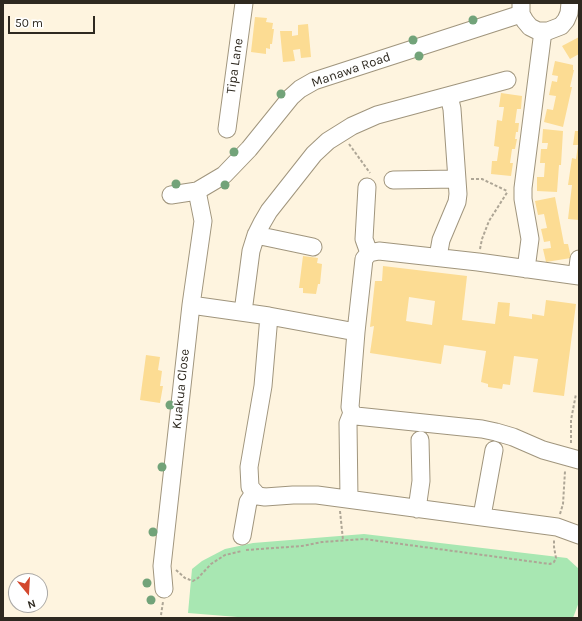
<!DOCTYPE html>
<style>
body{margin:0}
#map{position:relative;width:582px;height:621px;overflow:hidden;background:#fef4df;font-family:Karla,sans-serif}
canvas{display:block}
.frame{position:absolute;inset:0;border:4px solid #2e2920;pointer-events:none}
.north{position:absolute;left:8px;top:573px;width:40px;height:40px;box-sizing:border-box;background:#fff;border:1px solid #aba9a6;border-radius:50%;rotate:162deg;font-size:11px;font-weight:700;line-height:16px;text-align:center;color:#2e2920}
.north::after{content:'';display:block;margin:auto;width:14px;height:18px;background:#d3482d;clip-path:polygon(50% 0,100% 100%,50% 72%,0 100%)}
.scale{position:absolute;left:8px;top:16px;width:87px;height:18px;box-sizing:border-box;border:2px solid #2e2920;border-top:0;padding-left:5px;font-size:12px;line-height:14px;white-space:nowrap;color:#2e2920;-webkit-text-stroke:3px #fff;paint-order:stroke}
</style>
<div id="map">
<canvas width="582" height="621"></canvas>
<div class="frame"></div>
<div class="north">N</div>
<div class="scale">50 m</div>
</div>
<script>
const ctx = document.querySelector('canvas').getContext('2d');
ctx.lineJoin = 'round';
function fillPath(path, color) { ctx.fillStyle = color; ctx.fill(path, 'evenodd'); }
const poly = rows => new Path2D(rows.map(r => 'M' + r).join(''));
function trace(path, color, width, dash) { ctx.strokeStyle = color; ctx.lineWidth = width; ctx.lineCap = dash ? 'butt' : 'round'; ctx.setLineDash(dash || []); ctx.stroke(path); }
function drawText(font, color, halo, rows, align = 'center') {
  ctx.font = font + ' Karla,sans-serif'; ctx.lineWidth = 3.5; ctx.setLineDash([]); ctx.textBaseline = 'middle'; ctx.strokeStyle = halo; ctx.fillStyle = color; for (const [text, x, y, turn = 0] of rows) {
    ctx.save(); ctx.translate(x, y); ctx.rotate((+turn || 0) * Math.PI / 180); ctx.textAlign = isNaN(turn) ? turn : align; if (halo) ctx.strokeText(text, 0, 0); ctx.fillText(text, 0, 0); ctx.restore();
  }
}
fillPath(poly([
 [364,534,567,558,579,569,579,602,573,618,250,618,188,613,192,569,202,561,225,549,253,543]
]), '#a8e7b2');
fillPath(poly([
 [255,17,267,18,266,22,273,23,272,29,274,29,272,44,270,44,270,49,266,48,266,54,251,52],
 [308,24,311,57,301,58,300,49,293,50,295,61,283,62,280,31,292,31,292,36,298,35,298,25],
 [579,37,579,54,570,59,562,46],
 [555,61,573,65,573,70,574,70,570,87,572,87,563,127,544,122,547,109,553,110,556,96,549,95,552,81,557,82,558,76,552,75],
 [501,93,522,96,521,109,517,109,515,123,519,123,518,132,516,132,515,139,517,139,515,149,512,149,510,163,513,163,511,176,491,174,492,161,497,161,499,147,494,146,497,120,502,121,504,107,499,107],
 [543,129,563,131,561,165,559,165,557,192,537,191,537,177,544,177,545,163,540,163,541,149,547,149,548,143,542,143],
 [575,131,579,131,579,220,568,219,572,185,568,185,572,158,576,159,578,145,573,145],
 [555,197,564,244,568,244,571,258,546,262,543,249,551,248,550,241,544,242,541,229,547,228,544,214,538,215,535,201],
 [303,256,318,258,317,263,322,264,320,284,318,284,316,294,303,293,303,288,299,288],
 [383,266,467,276,462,320,495,324,498,302,510,303,509,316,532,319,532,314,544,316,546,300,576,304,564,396,533,392,538,359,514,356,510,385,503,384,502,389,488,387,488,384,481,382,486,351,444,345,441,364,370,353,374,326,370,327,375,281,382,281],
 [409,297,435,301,432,325,406,321],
 [146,355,160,357,158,370,162,371,160,386,163,386,160,403,140,400]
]), '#fcdc93');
const minor = poly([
 [521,3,521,14,525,21,530,27,538,31,548,31,561,26,566,20,569,13,570,3],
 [227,129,244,3],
 [393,180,457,179],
 [367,187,364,239,369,253],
 [171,195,197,191,224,175,249,149,291,97,300,89,314,81,521,14],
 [256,235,313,247],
 [438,257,441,240,457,202,458,194,452,109,449,96],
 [526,269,530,239,523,199,523,188,543,31],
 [577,275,579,259],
 [191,305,269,316,356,332],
 [243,312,251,251,256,235,262,223,269,211,314,154,328,141,352,126,377,115,507,80],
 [269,316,263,386,249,467,250,487,258,496,265,497,293,495,317,495,557,527,579,535],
 [352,413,356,416,482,429,496,432,513,437,543,450,579,460],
 [349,499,348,423,352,413,350,407,356,332,364,259,369,253,379,251,478,262,579,276],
 [417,509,421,481,420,440],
 [482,516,494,450],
 [242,536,248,502,254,493],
 [164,589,162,566,191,305,203,221,197,191]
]);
trace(minor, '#a0957d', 19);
trace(poly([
 [349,144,370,173],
 [471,179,482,179,507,191],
 [480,249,482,239,489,221,508,191],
 [571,443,571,420,576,394],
 [340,511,343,540],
 [560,514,563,504,565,471],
 [246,550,302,546,322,542,364,539,550,564,554,562,556,558,554,547,554,540],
 [176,570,185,578,193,581,198,578,211,564,225,555,242,551],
 [161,615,163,602]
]), '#aea696', 2, [3, 2]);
trace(minor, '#fff', 17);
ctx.fillStyle = '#72a379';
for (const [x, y] of [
 [473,20],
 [413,40],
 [419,56],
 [281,94],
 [234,152],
 [176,184],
 [225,185],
 [170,405],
 [162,467],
 [153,532],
 [147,583],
 [151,600]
]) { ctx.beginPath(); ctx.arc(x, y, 4.5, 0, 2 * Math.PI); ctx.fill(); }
drawText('13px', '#2e2920', '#fff', [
 ["Tipa Lane",235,66,-82],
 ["Manawa Road",351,70,-19],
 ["Kuakua Close",181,389,-84]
]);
</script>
